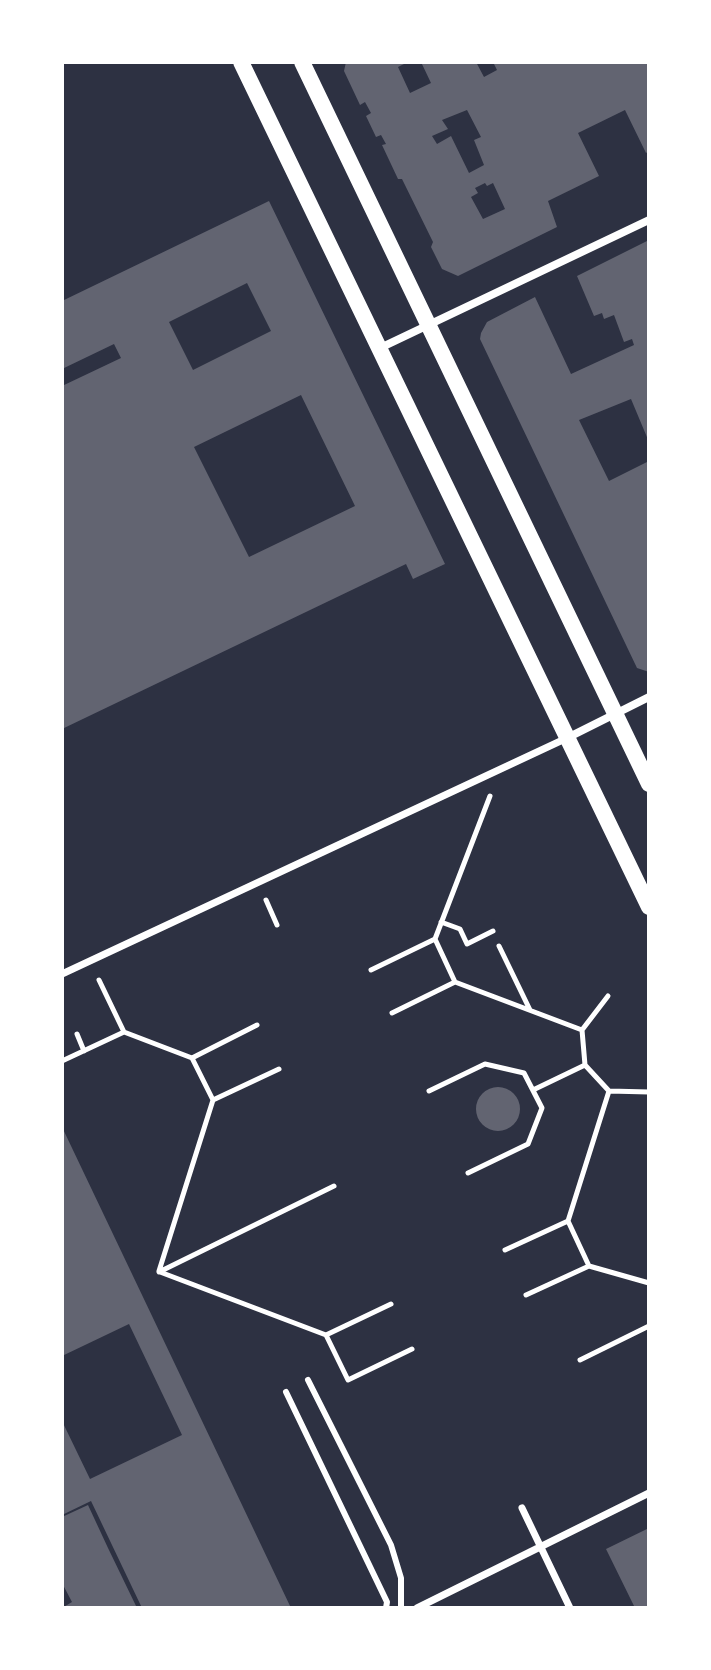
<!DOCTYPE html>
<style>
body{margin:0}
#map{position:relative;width:711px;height:1670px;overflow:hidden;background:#2d3142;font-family:Mulish,sans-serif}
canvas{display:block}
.frame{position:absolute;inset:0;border:64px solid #fff;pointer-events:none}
</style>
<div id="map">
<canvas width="711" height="1670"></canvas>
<div class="frame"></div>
</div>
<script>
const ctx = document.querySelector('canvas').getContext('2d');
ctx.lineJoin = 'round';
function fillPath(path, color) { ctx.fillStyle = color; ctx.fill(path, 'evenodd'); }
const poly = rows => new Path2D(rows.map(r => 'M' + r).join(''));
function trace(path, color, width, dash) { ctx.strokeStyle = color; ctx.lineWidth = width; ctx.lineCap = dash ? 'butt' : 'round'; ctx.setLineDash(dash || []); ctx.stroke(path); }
fillPath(poly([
 [346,62,408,62,398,67,410,93,431,83,421,62,476,62,484,77,497,70,493,62,649,62,649,151,646,153,625,110,578,133,599,176,548,201,557,227,458,276,442,269,431,247,433,242,402,179,398,179,382,145,386,144,381,135,376,137,366,116,371,113,365,102,360,105,344,71],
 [467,110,481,137,474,140,484,165,469,173,451,136,437,144,432,136,448,129,442,120],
 [485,183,487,186,493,183,505,209,483,219,471,197,478,193,475,188],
 [269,201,445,564,413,579,406,564,62,729,62,386,121,358,114,344,62,369,62,301],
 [247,283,271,331,193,370,169,322],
 [301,395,355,506,249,557,194,447],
 [649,240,649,442,631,399,579,420,609,481,649,461,649,672,637,668,480,339,481,333,487,322,535,297,571,374,634,345,632,339,624,342,614,315,604,319,602,313,594,316,577,276],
 '476 1109a22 22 0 1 1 44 0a22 22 0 1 1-44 0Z',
 [62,1127,233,1486,291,1608,142,1608,91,1501,62,1515,62,1421,90,1479,182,1435,129,1324,62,1356],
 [88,1505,108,1548,137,1608,62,1608,72,1602,62,1583,62,1517],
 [649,1528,649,1608,635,1608,606,1549]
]), '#626471');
trace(poly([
 [266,900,277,925],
 [441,922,460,929,467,944,493,931],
 [499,946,530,1010],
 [371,970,435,939,490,796],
 [455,982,582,1030],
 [608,996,582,1030,585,1065,609,1091,649,1092],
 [392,1013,455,982,435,939],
 [257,1025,192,1058,213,1100,279,1069],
 [124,1032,192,1058],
 [77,1034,84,1051],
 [62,1061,124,1032,99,980],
 [533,1090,585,1065],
 [429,1091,485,1064,524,1073,542,1108,528,1144,468,1173],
 [568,1221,609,1091],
 [505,1250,568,1221,589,1266,526,1295],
 [589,1266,649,1283],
 [159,1271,213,1100],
 [159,1272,334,1186],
 [160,1272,326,1335],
 [391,1304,326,1335,348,1380,412,1349],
 [580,1360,649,1326]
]), '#fff', 5);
trace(poly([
 [308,1380,391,1545,401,1578,401,1608],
 [286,1392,387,1602,386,1608]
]), '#fff', 6);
trace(poly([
 [62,974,567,738],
 [522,1508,570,1608],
 [417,1608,649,1493]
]), '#fff', 7);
trace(poly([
 [380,348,649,220],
 [569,737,649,697]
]), '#fff', 8);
trace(poly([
 [241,62,649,907],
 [302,62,649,784]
]), '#fff', 16);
</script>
